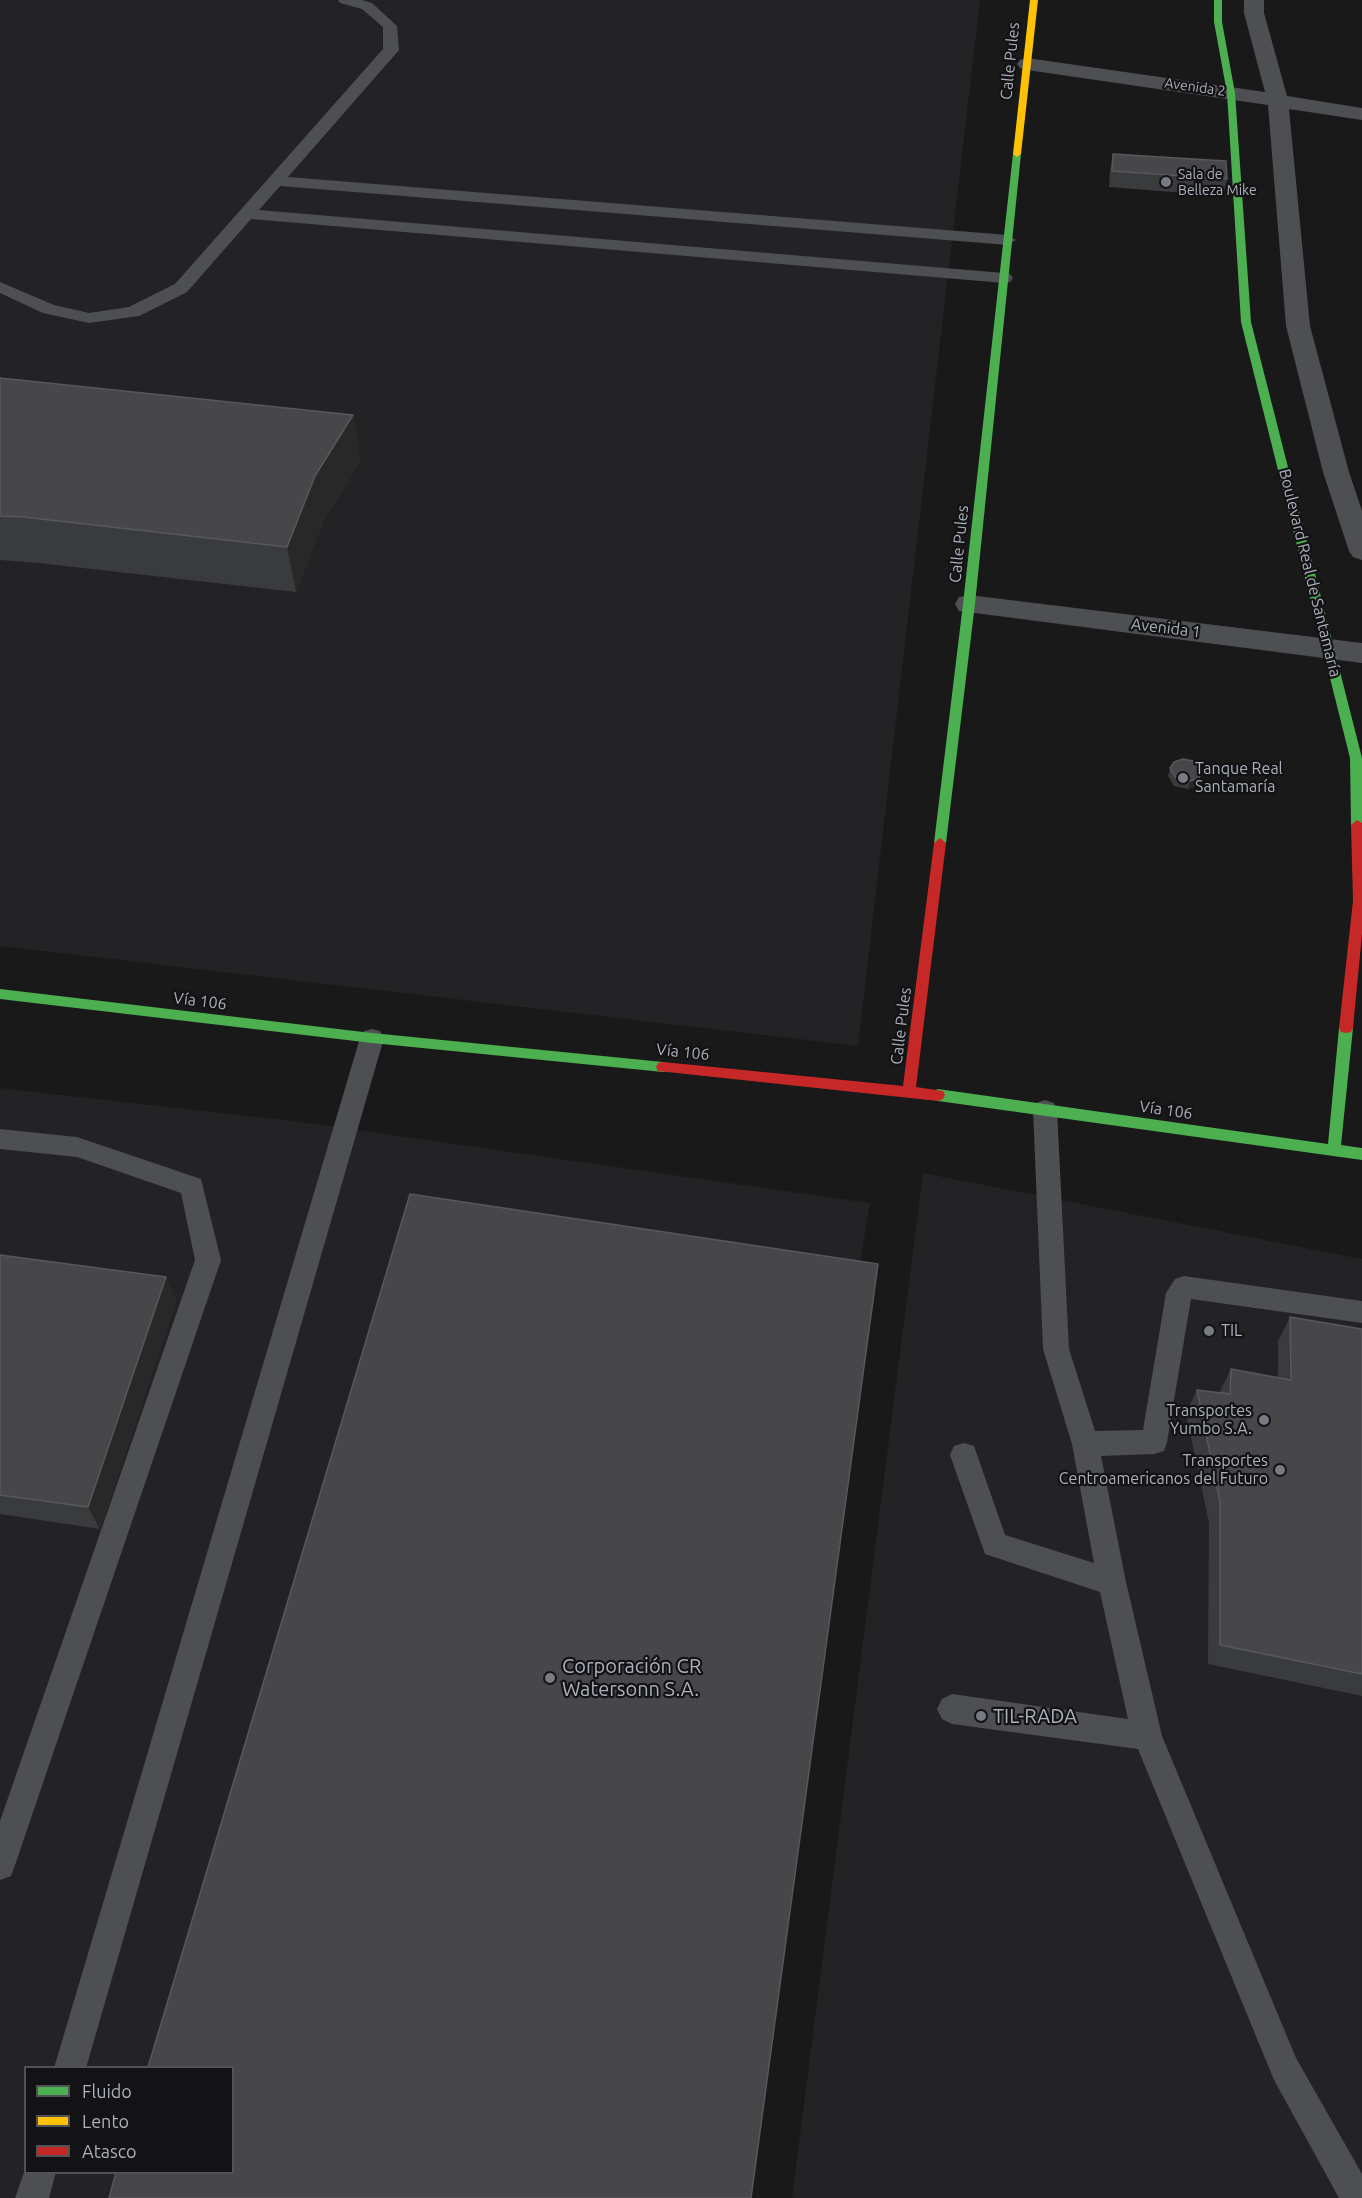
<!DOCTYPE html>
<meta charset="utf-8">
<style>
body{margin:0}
#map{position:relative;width:1362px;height:2198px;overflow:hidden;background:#191919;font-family:Ubuntu,sans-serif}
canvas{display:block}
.legend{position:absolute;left:24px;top:2066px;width:210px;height:108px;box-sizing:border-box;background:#131315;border:2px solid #505257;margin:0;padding:8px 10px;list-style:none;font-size:18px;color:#abb0ba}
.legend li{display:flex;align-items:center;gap:12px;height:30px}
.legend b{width:30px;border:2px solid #505257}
</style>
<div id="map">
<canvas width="1362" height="2198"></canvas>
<ul class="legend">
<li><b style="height:8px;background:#4caf50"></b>Fluido</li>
<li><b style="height:8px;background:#ffc107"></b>Lento</li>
<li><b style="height:8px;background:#c62828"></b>Atasco</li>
</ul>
</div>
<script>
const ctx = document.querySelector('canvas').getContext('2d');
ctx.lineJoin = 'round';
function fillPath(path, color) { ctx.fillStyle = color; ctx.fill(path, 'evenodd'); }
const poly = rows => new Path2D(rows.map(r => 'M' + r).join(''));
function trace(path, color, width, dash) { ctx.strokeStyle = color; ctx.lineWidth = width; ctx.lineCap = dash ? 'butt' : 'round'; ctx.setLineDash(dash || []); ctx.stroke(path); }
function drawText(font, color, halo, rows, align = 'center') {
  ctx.font = font + ' Ubuntu,sans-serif'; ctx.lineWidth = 4.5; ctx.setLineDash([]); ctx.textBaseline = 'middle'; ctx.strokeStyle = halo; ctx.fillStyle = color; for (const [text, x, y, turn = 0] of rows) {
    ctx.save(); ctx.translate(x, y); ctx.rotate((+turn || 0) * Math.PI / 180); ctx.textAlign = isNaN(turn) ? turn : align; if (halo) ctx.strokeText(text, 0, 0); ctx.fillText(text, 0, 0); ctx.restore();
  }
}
fillPath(poly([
 [0,0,980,0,858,1046,0,946],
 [0,1088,300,1122,870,1203,707,2198,0,2198],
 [26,2068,232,2068,232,2172,26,2172],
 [923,1173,1362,1259,1362,2198,792,2198]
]), '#232325');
fillPath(poly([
 [338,0,362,0,372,3,397,26,399,50,288,177,1008,235,1016,240,1008,245,280,186,259,210,1004,273,1010,274,1013,278,1010,282,1004,283,251,219,187,292,139,316,89,323,43,313,0,293,0,282,54,305,89,313,129,307,175,284,383,49,383,27,362,9,340,3,338,0],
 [372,1029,380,1031,384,1038,86,2068,54,2068,360,1038,364,1031,372,1029],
 [1045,1100,1054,1103,1057,1110,1069,1349,1095,1431,1143,1430,1166,1293,1175,1279,1184,1276,1362,1301,1362,1323,1191,1299,1167,1442,1164,1451,1154,1454,1101,1456,1126,1582,1162,1736,1296,2058,1362,2174,1362,2198,1339,2198,1274,2080,1138,1749,952,1724,942,1719,937,1709,942,1699,952,1694,1128,1719,1100,1592,985,1554,950,1455,954,1446,964,1443,974,1446,1005,1535,1094,1563,1072,1444,1043,1349,1033,1110,1036,1103,1045,1100],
 [0,1129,77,1137,201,1179,221,1260,15,1865,11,1876,0,1880,0,1821,195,1260,181,1193,77,1157,0,1149,0,1129],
 [26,2167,26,2172,56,2172,49,2198,15,2198,26,2167]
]), '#4d4f52');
fillPath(poly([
 [1244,0,1264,0,1264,13,1287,96,1362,108,1362,120,1289,109,1310,326,1349,472,1362,511,1362,560,1353,557,1349,551,1323,472,1286,326,1268,105,1027,70,1020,68,1017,64,1020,60,1027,58,1265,92,1244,13,1244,0],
 [969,595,1362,643,1362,663,959,611,955,604,959,597,969,595]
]), '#4d4f52');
fillPath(poly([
 [1214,0,1222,0,1222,22,1235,93,1251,322,1362,758,1362,827,1357,830,1351,825,1350,758,1241,322,1227,93,1214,22,1214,0],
 [1017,151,1021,154,975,604,946,843,940,848,934,843,963,604,1013,154,1017,151],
 [0,989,372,1033,663,1062,668,1063,670,1067,668,1071,663,1072,372,1043,0,999,0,989],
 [1346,1023,1351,1024,1353,1028,1341,1145,1362,1148,1362,1160,938,1101,933,1099,931,1095,933,1091,938,1089,1328,1144,1339,1028,1341,1024,1346,1023]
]), '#4caf50');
fillPath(poly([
 [1030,0,1038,0,1021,154,1017,157,1013,154,1030,0]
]), '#ffc107');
fillPath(poly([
 [1357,820,1362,823,1362,934,1353,1028,1351,1032,1346,1033,1341,1032,1339,1028,1353,901,1351,825,1357,820],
 [940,838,946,843,916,1087,943,1091,945,1095,943,1099,938,1101,658,1071,656,1067,658,1063,663,1062,903,1086,934,843,940,838]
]), '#c62828');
fillPath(poly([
 [1113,154,1227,179,1223,196,1109,187,1110,171],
 [0,378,353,415,360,461,323,522,296,592,38,563,0,560],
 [1170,768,1200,779,1197,786,1188,789,1174,786,1168,776],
 [0,1255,166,1277,176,1301,100,1529,0,1514],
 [1290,1317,1362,1329,1362,1696,1208,1664,1209,1523,1186,1413,1197,1390,1219,1393,1231,1369,1278,1378,1278,1341]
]), '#3a3b3c');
fillPath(poly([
 [353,415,360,461,323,522,296,592,287,547,315,476],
 [1202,771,1197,786,1188,789,1190,781],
 [166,1277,176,1301,100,1529,88,1507]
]), '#282829');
const building = poly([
 [1113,154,1226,161,1227,179,1112,171,1113,154],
 [0,378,353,415,315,476,287,547,23,517,0,516,0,378],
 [1183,759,1193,761,1202,771,1199,778,1190,781,1176,778,1170,768,1174,762,1183,759],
 [410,1194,878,1264,751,2198,109,2198,116,2172,232,2172,232,2067,148,2067,410,1194],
 [0,1255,166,1277,88,1507,0,1495,0,1255],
 [1290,1317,1362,1329,1362,1674,1220,1645,1220,1502,1197,1390,1230,1394,1231,1369,1291,1380,1290,1317]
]);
fillPath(building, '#47474a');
trace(building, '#56585c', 1.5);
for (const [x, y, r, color] of [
 [1166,182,6,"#787b82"],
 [1183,778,6,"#787b82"],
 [1209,1331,6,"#787b82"],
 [1264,1420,6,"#787b82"],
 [1280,1470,6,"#787b82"],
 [550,1678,6,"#787b82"],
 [981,1716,6,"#787b82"]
]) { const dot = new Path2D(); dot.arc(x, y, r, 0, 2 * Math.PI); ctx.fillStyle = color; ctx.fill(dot); trace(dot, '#131315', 2); }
drawText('14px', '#abb0ba', '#131315', [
 ["Avenida 2",1195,87,8]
]);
drawText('14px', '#abb0ba', '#131315', [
 ["Sala de",1178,174],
 ["Belleza Mike",1178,190]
], 'left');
drawText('16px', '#abb0ba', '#131315', [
 ["Calle Pules",1010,61,-84],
 ["Calle Pules",959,544,-84],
 ["Boulevard Real de Santamaría",1310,573,76],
 ["Avenida 1",1166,628,7],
 ["Vía 106",200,1001,7],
 ["Calle Pules",901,1026,-83],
 ["Vía 106",683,1052,6],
 ["Vía 106",1166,1110,8]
]);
drawText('16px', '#abb0ba', '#131315', [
 ["Tanque Real",1195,769],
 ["Santamaría",1195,787],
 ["TIL",1221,1331],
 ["Transportes",1252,1411,"right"],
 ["Yumbo S.A.",1252,1429,"right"],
 ["Transportes",1268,1461,"right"],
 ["Centroamericanos del Futuro",1268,1479,"right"]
], 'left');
drawText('20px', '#abb0ba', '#131315', [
 ["Corporación CR",562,1666],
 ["Watersonn S.A.",562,1689],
 ["TIL-RADA",993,1716]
], 'left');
</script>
